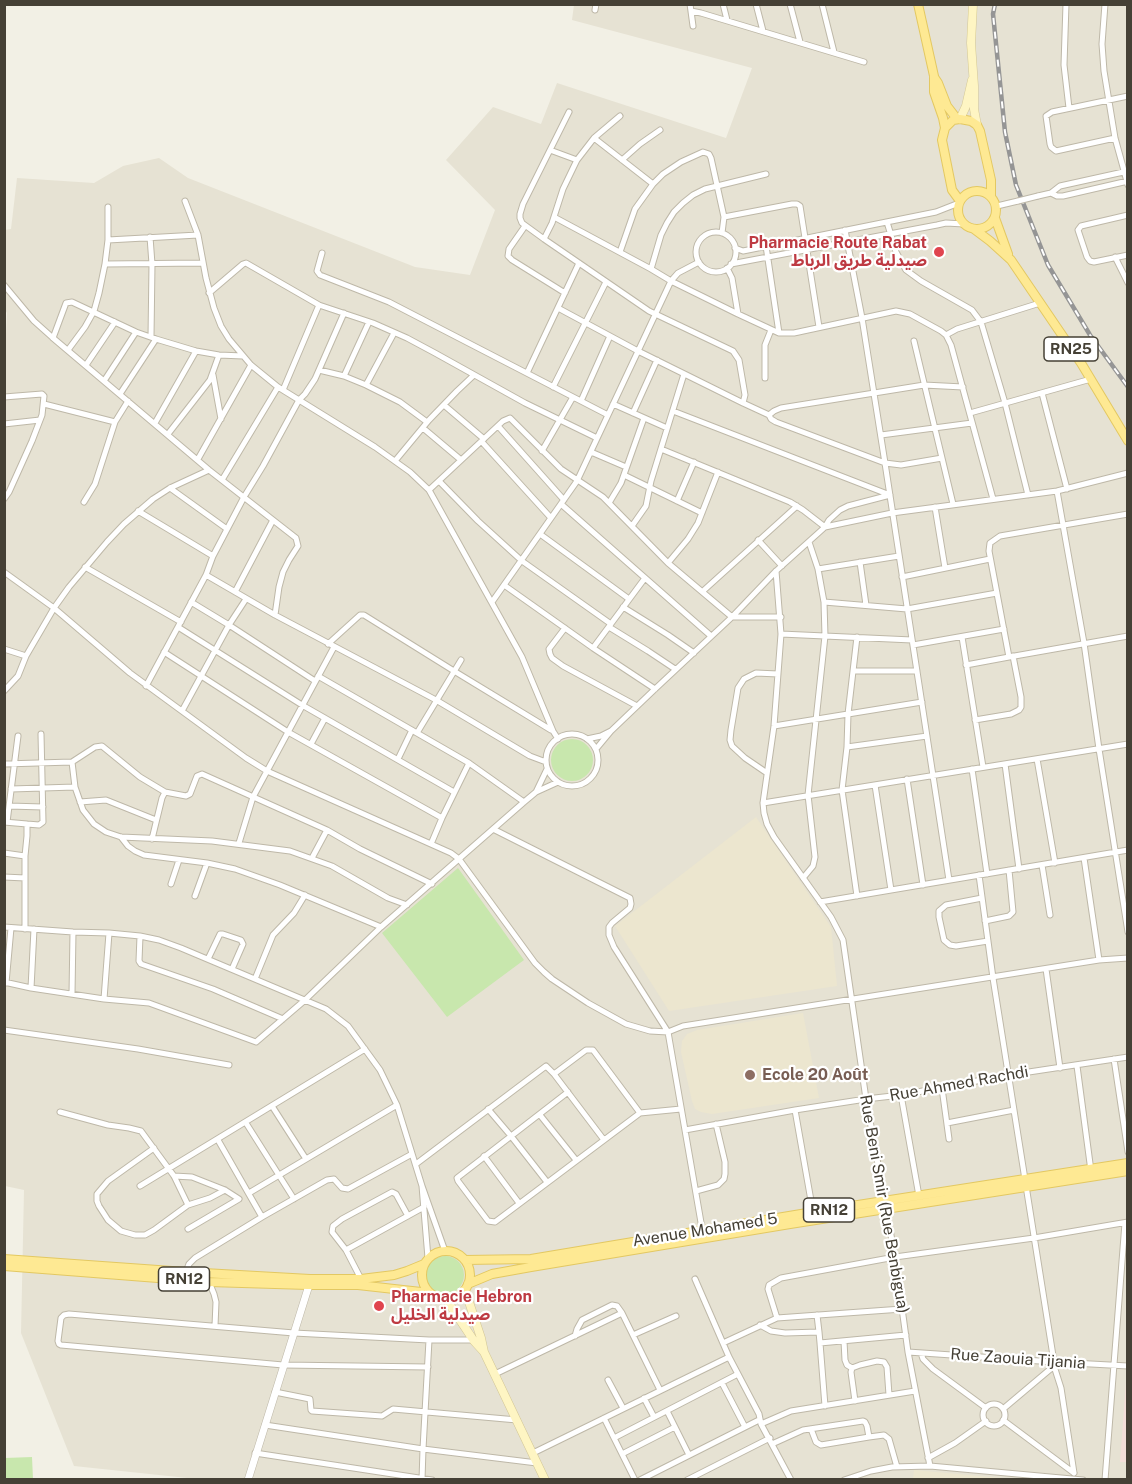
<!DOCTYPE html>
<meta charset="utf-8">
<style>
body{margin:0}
#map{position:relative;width:1132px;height:1484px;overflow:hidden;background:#f2f0e5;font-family:"Public Sans",sans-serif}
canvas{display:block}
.frame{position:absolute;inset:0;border:6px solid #454035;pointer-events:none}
</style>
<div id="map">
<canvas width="1132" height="1484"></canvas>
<div class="frame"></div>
</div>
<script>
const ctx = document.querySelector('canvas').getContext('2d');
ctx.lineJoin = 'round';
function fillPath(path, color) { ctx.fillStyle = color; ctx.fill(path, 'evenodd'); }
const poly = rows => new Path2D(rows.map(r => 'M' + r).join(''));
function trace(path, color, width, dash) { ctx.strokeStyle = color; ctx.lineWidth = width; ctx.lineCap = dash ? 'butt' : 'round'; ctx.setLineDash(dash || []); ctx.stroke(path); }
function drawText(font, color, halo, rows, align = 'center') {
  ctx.font = font + ' "Public Sans","Noto Sans Arabic",sans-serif'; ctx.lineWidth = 4.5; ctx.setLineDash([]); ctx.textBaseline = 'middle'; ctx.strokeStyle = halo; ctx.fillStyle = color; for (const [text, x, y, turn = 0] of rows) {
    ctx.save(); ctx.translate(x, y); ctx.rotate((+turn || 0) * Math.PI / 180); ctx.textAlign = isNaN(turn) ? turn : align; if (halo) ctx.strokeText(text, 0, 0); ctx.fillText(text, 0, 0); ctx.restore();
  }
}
fillPath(poly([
 [574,5,1127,5,1127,1479,206,1480,74,1466,21,1333,24,1190,5,1186,4,375,7,313,4,308,4,230,11,229,17,178,94,183,123,166,159,158,188,178,415,267,470,275,495,210,446,160,493,107,541,124,557,83,726,138,752,68,572,20]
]), '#e6e2d3');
fillPath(poly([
 [756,817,831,927,837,986,669,1011,615,926],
 [803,1013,819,1098,712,1114,701,1112,695,1109,692,1101,681,1052,682,1041,687,1034,697,1030],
 [914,1470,1013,1479,1014,1479,913,1479]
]), '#ece6cf');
fillPath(poly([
 [1127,1369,1128,1369,1127,1462,1120,1462]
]), '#f3ded8');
fillPath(poly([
 '551 760a21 21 0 1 1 42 0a21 21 0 1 1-42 0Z',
 [458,868,524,960,447,1017,382,933],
 '426 1275a19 19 0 1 1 38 0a19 19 0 1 1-38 0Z',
 [32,1457,33,1479,5,1479,5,1458]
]), '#c8e7ad');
const minor = poly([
 [690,4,693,26],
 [723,4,727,20],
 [756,4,763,31],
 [790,4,800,42],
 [822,4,834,52],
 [1066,4,1064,65,1069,108],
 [1105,4,1102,44,1104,71,1115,138,1128,185],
 [595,10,596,4],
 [691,11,701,13,864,62],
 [569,112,523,204,520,214,520,218,522,223,544,239,649,311,733,351,739,360,745,395,743,403],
 [594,138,653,184],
 [1115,138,1056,151,1051,147,1050,144,1046,116,1052,112,1128,96],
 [550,150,577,160],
 [622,160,640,144,660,130],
 [1051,193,1057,196,1063,196,1128,181],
 [1038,196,1051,193,1060,186,1128,171],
 [185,201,198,235,206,278,214,308,221,326,229,339,251,365,278,387,375,447,410,472,429,490,522,657,553,731,558,739],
 [997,206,1018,201],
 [1128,215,1081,226,1078,230,1087,257,1090,261,1094,262,1128,255],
 [554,217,651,269,671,281,738,314,779,333,794,333,896,311,910,314,941,331,946,335,951,345,993,499],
 [724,217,792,204,797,204,800,206,819,327],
 [887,222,896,252,906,270,921,281,972,310,981,322,1005,403,1028,495],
 [525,226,509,249,508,256,512,260,565,293],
 [845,230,862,318,885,463,949,880],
 '696 252a20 20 0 1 1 40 0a20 20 0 1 1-40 0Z',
 [150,237,152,264,151,337],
 [544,239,552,223,563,189,577,160,594,138,620,116],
 [108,240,198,235],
 [766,246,779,333],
 [735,248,743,251,748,250,936,212,959,203],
 [620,252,635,209,653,184,663,174,681,162,703,152,709,154,711,158,724,217,722,233],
 [322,253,317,271,320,275,389,302,608,415],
 [1115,257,1128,283],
 [105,264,203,263],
 [731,264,937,225,946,223,964,224],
 [727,268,732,278,738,314],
 [651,269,661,235,667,223,674,212,683,203,693,195,705,189,766,174],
 [4,285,34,321,53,338,209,470,296,538,298,546,289,560,283,572,279,587,275,615],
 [209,293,243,264,246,263,319,305,373,323,407,338,435,353,525,403,597,438],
 [558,308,638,351,743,403,769,415],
 [946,335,957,329,1040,303],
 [53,338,66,303,72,302,136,332,156,339,196,351,219,355,243,356],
 [914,341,953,504],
 [68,350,85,327,94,311,99,293,105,264,108,240,108,207],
 [86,365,115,322],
 [319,370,344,376,366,385,400,402,427,422],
 [527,373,579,263],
 [213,375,221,419],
 [344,376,369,322],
 [765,378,765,345,771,330],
 [104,381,136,332],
 [366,385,394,333],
 [553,387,606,282],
 [283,390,319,305],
 [1042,393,1067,489],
 [120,394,156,339],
 [4,397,42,394,44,396,42,415,32,441,9,492,4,499],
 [581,401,610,336],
 [44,404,115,422],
 [613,404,667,428],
 [444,405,484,439],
 [673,411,890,495],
 [633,413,657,360],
 [970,413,1091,379],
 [155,423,196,351],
 [4,424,40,420],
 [498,426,564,500],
 [423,428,461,460],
 [168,434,210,380,219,355],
 [881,435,972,423],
 [482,442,551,518],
 [542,451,573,397],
 [591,452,626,467],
 [942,458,901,465,885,463,776,422,771,419,769,415,774,411,781,408,924,385,963,387],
 [198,459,251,365],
 [395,461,429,420,457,391,474,375],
 [624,475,702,513],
 [222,480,278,387],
 [439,481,478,521,522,561,611,624],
 [170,488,227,529],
 [429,490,503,421,510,418,561,469,603,497,668,563,732,617,781,617],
 [1057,491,1084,643,1099,749,1128,932],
 [677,501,694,462],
 [84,502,95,484,115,422,128,401],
 [609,503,621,483,644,418],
 [561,504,711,636],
 [935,507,945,568],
 [138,511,213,556],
 [1128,514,1000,536,990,543,989,551,1009,657,1128,636],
 [632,526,646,506,651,481,684,374],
 [825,527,892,513,1057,491,1128,473],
 [825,527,829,520,840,510,848,506,890,495],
 [540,534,629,599],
 [758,540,782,566],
 [860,562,866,605],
 [668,563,688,539,698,523,718,472],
 [85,567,181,622],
 [818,569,899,556],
 [776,571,781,634,774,726,763,803,764,813,767,824,774,837,831,917,843,940,866,1099,895,1257,908,1352,930,1466],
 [4,572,54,608,130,673,246,758,267,771,451,853,459,859,535,963,544,972,552,979,588,1003,626,1024,650,1031,668,1032,683,1026,1099,960,1128,958],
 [206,575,275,615,436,700,530,756,546,762],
 [902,577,990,559],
 [504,585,593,648,655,689],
 [703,591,797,506],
 [235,592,273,520],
 [191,602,229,625,315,681],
 [492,602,577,481,671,281,678,273,699,262],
 [824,602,907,609,997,593],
 [623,607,668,635,694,653],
 [178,627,302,705,454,792],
 [609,627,648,651,675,669],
 [565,628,549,649,550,654,552,658,563,666,637,706],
 [781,634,912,640],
 [962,637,983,767],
 [328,644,360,615,364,615,454,671,551,730],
 [913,645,1004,629],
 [593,648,645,578],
 [4,649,26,656],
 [164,652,288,732,442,818],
 [966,665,1009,657],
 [853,671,917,671],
 [318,676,469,763,524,802],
 [146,686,206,575,213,556,244,497,263,466,299,400,305,394,315,379,344,313],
 [4,691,18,676,26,656,54,608,69,587,107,542,124,524,153,499,170,488,209,470],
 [182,711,229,625,246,599],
 [975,720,1011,714,1019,710,1021,707,1021,697,1013,656],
 [774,726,922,702],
 [611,731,655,689,732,617,776,571,825,527,803,510,790,502,661,449],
 [417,733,461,660],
 '546 760a26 26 0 1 1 52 0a26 26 0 1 1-52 0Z',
 [587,739,601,736,611,731,596,749],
 [311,744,325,718],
 [847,747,927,736],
 [398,759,412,730],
 [1037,759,1055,863],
 [72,762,75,787,83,810,94,824,106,832,121,837,212,841,290,851,332,866,388,898,407,905],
 [4,764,72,762,95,747,102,746,140,777,165,792],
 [1005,764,1019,869],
 [972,769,987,874],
 [767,773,745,758,732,746,730,740,731,730,738,688,744,679,756,673,778,674],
 [907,779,923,885],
 [875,785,891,890],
 [11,789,75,787],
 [536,792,547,769],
 [80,802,106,800,156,820],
 [763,803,1128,744],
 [9,806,43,807],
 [4,822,27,824,27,836,25,856,25,929],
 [7,822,18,736],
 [27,824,39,825,43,822,41,734],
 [493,829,630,898,631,904,630,908,612,923,609,927,609,935,614,947,668,1032,703,1234],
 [121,837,128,846,135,851,144,855,207,863,235,869,280,885,381,927],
 [152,839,162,798,165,792,186,796,190,794,197,776,202,774,327,830,360,849,432,884],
 [239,843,253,797,334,647],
 [431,844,442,818,469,763],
 [4,853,25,856],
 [312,858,327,830],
 [1084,858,1099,960],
 [1042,865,1050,915],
 [979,875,993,978,1054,1362,1054,1366,1003,1409],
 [4,877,25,878],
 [803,878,813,866,815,857,808,795,825,636,824,602,818,569,809,542],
 [171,884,179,860],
 [195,896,207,863],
 [857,896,842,790,847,747,848,714,857,637],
 [982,898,946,905,939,911,939,917,944,940,950,945,956,946,988,941],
 [820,902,1128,850],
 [985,921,1009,916,1013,912,1009,870],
 [4,927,73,932,109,933,140,936,159,940,181,948,326,1009,348,1026,380,1070,397,1105,422,1186],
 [140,936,139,961,141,964,213,989,283,1019],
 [208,959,220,934,223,934,241,940,243,944,232,969],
 [1046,969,1060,1068],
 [255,979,273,935,294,913,305,895],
 [4,982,31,988,104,999,149,1003,256,1042,305,1000,381,927,524,802,536,792,558,782],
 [6,983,11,928],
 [31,988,34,929],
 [72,994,73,932],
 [104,999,109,933],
 [4,1030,138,1049,229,1065],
 [1114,1059,1128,1152],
 [1077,1066,1091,1171],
 [554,1074,586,1050,593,1050,640,1113,681,1109],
 [942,1088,949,1139],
 [568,1092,457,1178,458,1181,488,1221,495,1222,640,1113],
 [901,1095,919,1196],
 [272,1106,306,1159],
 [488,1109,511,1136,547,1182],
 [795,1110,813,1212],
 [60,1112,108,1125,129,1128,141,1131,174,1176,188,1205],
 [540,1115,576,1160],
 [246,1123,294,1199],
 [947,1123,1014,1110],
 [685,1130,795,1110,866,1099,901,1095,1009,1075,1128,1057],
 [218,1140,262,1217],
 [154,1148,108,1181,97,1194,97,1201,99,1206,108,1220,121,1231,135,1235,145,1235,154,1230,188,1205,210,1198,225,1190],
 [484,1156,519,1203],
 [416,1164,546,1066,554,1074,604,1140],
 [174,1176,192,1177,225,1190,239,1199,188,1229],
 [140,1186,365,1049],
 [696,1191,718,1185,724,1179,725,1174,725,1162,716,1124],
 [249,1193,397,1105],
 [346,1250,424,1207],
 [428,1258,422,1186,445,1251],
 [186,1272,189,1264,195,1258,262,1217,327,1180,334,1179,342,1188,348,1189,412,1154],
 [361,1279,346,1250,332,1232,333,1226,342,1219,392,1192,396,1194,408,1216],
 [695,1279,729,1357,759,1414,761,1424,791,1480],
 [209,1282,214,1294,216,1302,215,1326],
 [817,1315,819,1332],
 [777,1318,768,1289,769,1285,781,1278,895,1257,1034,1238,1128,1222],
 [760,1325,771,1331,785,1333,819,1332,820,1343,906,1335],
 [633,1335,676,1316],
 [575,1336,577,1329,582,1320,612,1305,617,1306,622,1313,660,1390],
 [429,1340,423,1449,537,1463],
 [844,1341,845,1360,847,1365,852,1368],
 [723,1343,777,1318,902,1309],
 [820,1343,825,1406],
 [908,1352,1054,1362,1128,1366],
 [921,1353,923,1359,933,1369,986,1408],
 [1054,1366,1061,1388,1074,1473],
 [428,1367,283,1365,61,1345,59,1344,58,1341,61,1318,64,1315,69,1314,294,1333,429,1340,476,1340],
 [495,1374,622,1313],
 [608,1380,623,1408],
 [722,1383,745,1427],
 [275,1392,310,1399,311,1410,312,1411,382,1416,393,1409,517,1420],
 [644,1398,654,1417],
 [855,1401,851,1372,852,1368,860,1365,877,1361,884,1362,887,1367,889,1395],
 '983 1415a11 11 0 1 1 22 0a11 11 0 1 1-22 0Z',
 [667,1411,689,1455],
 [604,1418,635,1480],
 [1003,1420,1074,1473],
 [761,1424,791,1411,915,1391],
 [265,1425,423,1449,422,1480],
 [811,1429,816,1442,821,1445,869,1437],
 [614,1438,738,1374],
 [772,1444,803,1430,863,1421,865,1422,867,1426,869,1437,884,1435,889,1439,897,1467],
 [255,1453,432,1480],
 [533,1453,729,1357],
 [622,1454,675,1427],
 [928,1458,955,1443,986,1421],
 [640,1480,759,1420],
 [687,1480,770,1438],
 [844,1480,871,1471,892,1467,930,1466,1083,1480],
 [1105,1480,1125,1223]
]);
const tertiary = poly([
 [248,1480,310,1282]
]);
const secondary = poly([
 [973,4,971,43,974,86,974,109,977,125],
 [960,119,966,106,972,80],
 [446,1299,474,1341,484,1352,481,1338,465,1290],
 [484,1352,545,1480]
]);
const primary = poly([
 [918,4,934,76,934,92,943,118,945,128],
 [934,77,938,83,947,106,957,119],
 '958 210a19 19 0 1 1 38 0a19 19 0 1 1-38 0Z',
 [960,201,952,190,942,140,945,128,953,120,960,119,971,121,977,125,980,131,991,180,991,196],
 [995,218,1008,254],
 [974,229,990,241,1011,260,1081,363,1128,441],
 '422 1275a24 24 0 1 1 48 0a24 24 0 1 1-48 0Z',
 [4,1259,186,1272,310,1279,361,1279,394,1275,407,1271,424,1264],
 [465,1260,531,1259,813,1212,1128,1163],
 [4,1266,209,1282,308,1285,358,1285,430,1293],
 [468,1284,492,1274,531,1267,790,1224,1128,1171]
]);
trace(minor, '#beb8a8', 7);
trace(tertiary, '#beb8a8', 8);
trace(secondary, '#d3c795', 9);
trace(primary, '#e3c862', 10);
trace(minor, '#fff', 5);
trace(tertiary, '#fff', 7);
trace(secondary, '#fef5c3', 8);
trace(primary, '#fee993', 8);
const rail = poly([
 [995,4,993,14,1005,132,1016,185,1048,265,1090,335,1128,387]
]);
trace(rail, '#959595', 4.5);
trace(rail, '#fff', 2, [7]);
const minorBridge = poly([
 [1018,201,1038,196]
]);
trace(minorBridge, '#beb8a8', 7, []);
trace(minorBridge, '#fff', 5);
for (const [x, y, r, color] of [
 [939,252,6,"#e0444e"],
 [750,1075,6,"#8d6e63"],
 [379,1306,6,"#e0444e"]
]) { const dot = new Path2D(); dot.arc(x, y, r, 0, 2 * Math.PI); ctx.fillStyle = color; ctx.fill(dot); trace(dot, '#fff', 2); }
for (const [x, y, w] of [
 [1071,349,54],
 [829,1210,51],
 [184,1279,51]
]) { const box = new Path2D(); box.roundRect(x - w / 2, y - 12, w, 24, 4.5); ctx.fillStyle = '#fff'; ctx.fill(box); trace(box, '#454035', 1.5); }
drawText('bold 15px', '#454035', null, [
 ["RN25",1071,349],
 ["RN12",829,1210],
 ["RN12",184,1279]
]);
drawText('bold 16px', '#be3a42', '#fff', [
 ["Pharmacie Route Rabat",927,243],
 ["صيدلية طريق الرباط",927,261],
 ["Pharmacie Hebron",391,1297,"left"],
 ["صيدلية الخليل",391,1315,"left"]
], 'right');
drawText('bold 16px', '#785e54', '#fff', [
 ["Ecole 20 Août",762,1075]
], 'left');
drawText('16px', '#454035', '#fff', [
 ["Rue Ahmed Rachdi",959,1084,-10],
 ["Rue Beni Smir (Rue Benbigua)",884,1204,80],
 ["Avenue Mohamed 5",705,1230,-9],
 ["Rue Zaouia Tijania",1018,1359,4]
]);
</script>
